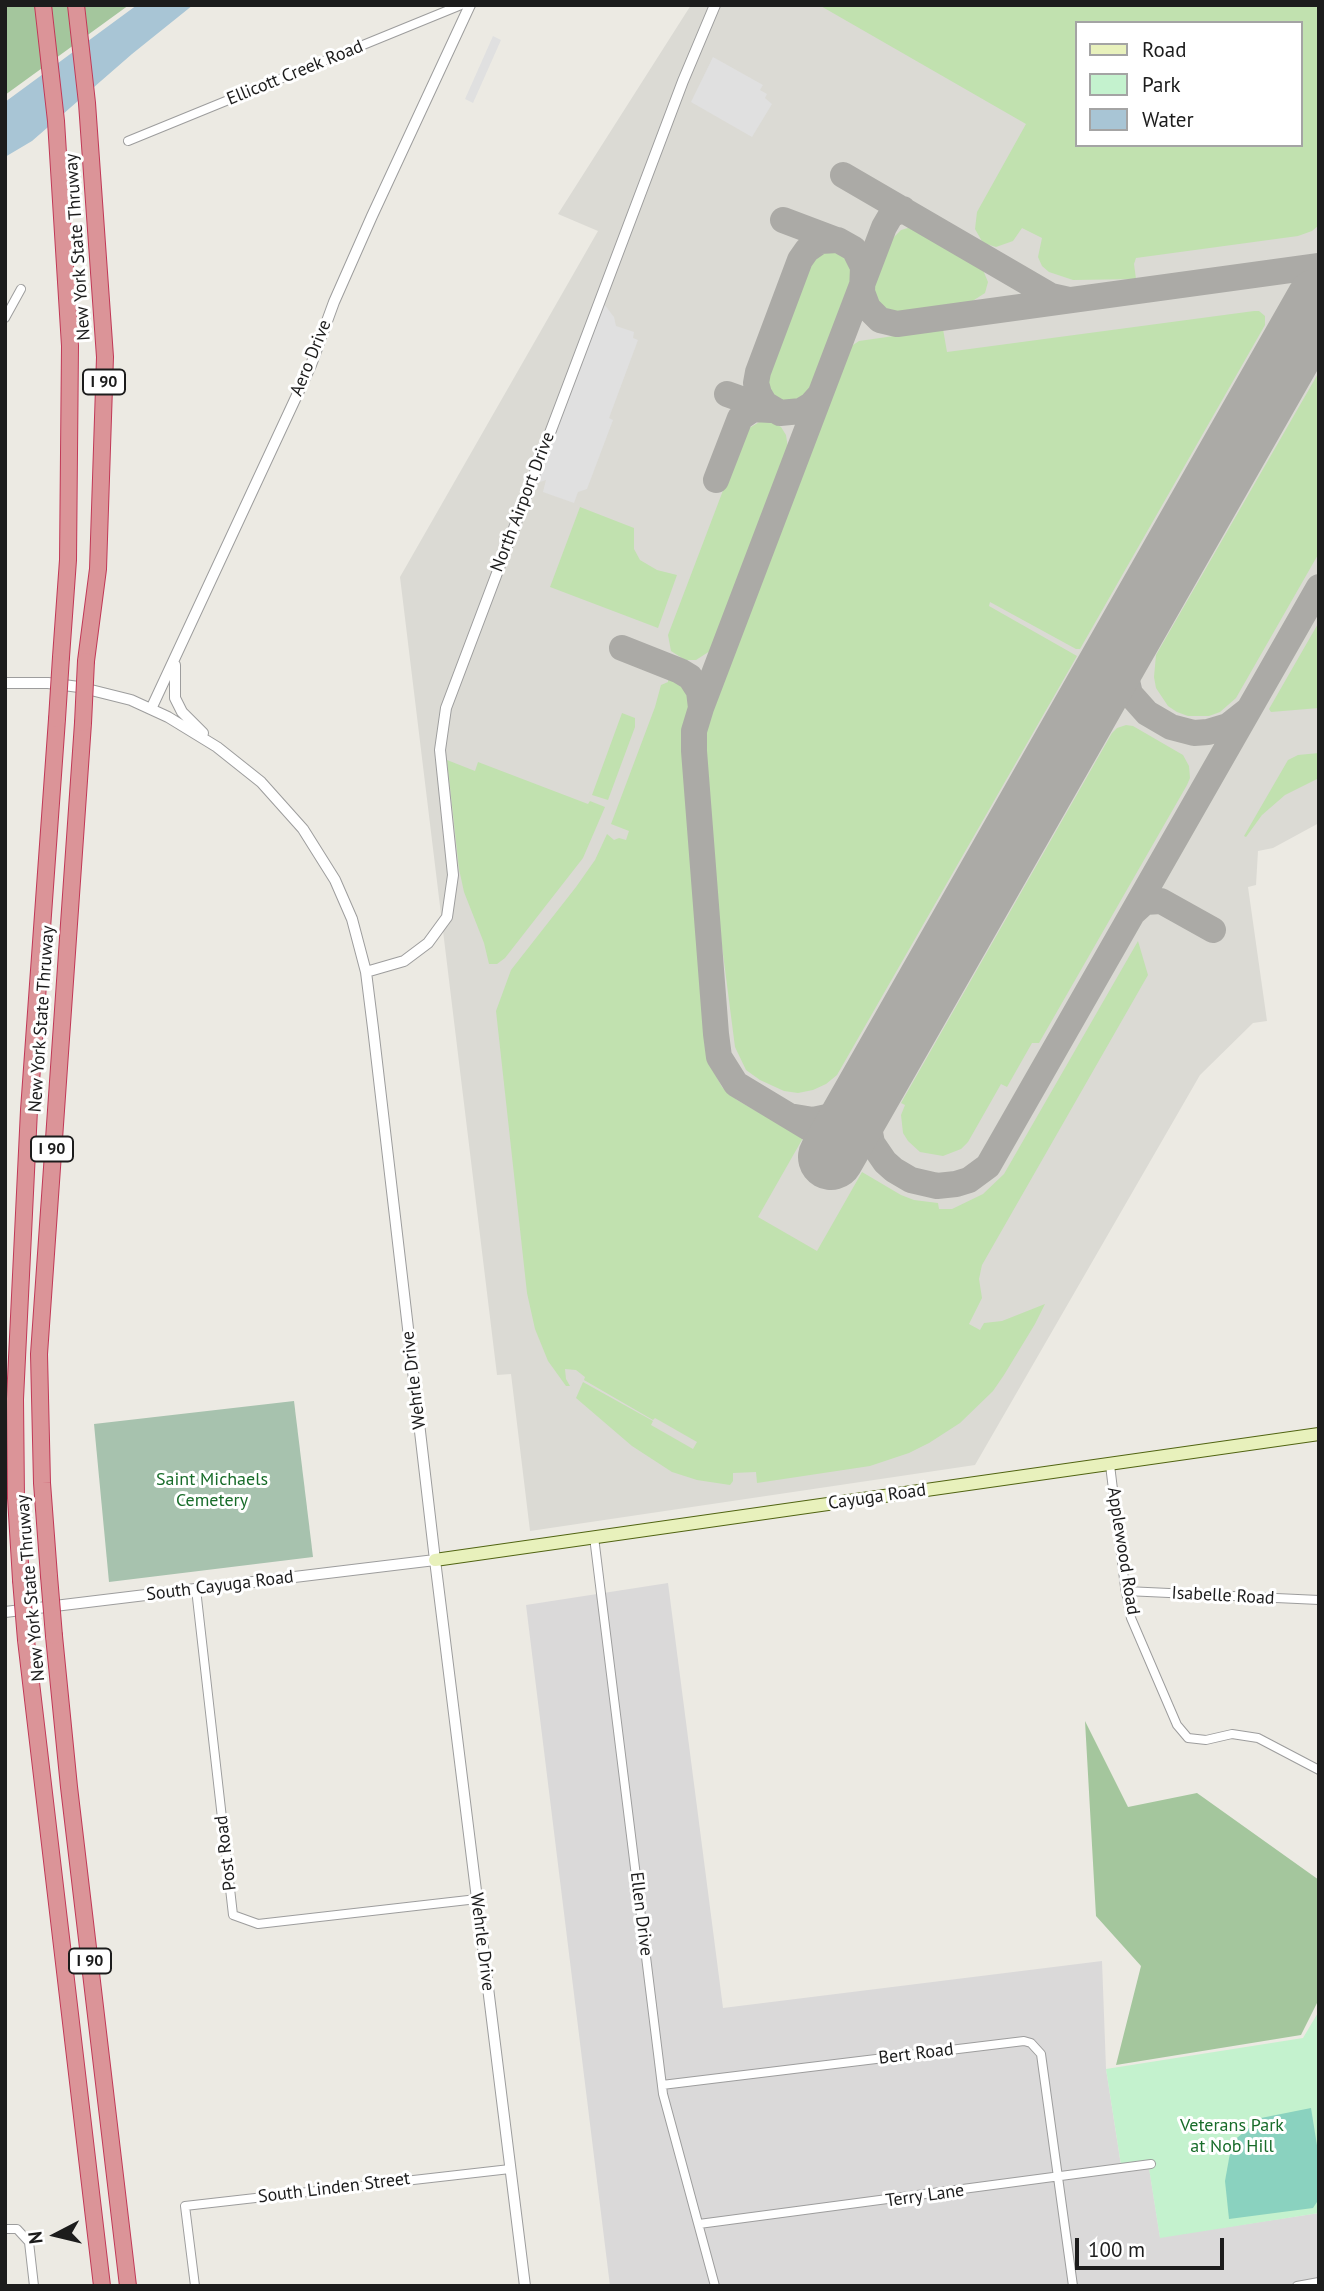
<!DOCTYPE html>
<style>
body{margin:0}
#map{position:relative;width:1324px;height:2291px;overflow:hidden;background:#eceae3;font-family:"PT Sans",sans-serif}
canvas{display:block}
.frame{position:absolute;inset:0;border:7px solid #1c1c1c;pointer-events:none}
.legend{position:absolute;left:1075px;top:21px;width:228px;height:126px;box-sizing:border-box;background:#fff;border:2px solid #a4a4a4;margin:0;padding:9px 12px;list-style:none;font-size:21px;color:#1c1c1c}
.legend li{display:flex;align-items:center;gap:14px;height:35px}
.legend b{width:35px;border:2px solid #a4a4a4}
.north{position:absolute;left:21px;top:2200px;width:70px;height:70px;-webkit-text-stroke:5px #fff;paint-order:stroke;rotate:263deg;font-size:19px;font-weight:700;line-height:28px;text-align:center;color:#1c1c1c}
.north::after{content:'';display:block;margin:auto;width:24px;height:32px;background:#1c1c1c;clip-path:polygon(50% 0,100% 100%,50% 72%,0 100%)}
.scale{position:absolute;left:1075px;top:2238px;width:149px;height:32px;box-sizing:border-box;border:4px solid #1c1c1c;border-top:0;padding-left:9px;font-size:21px;line-height:24px;white-space:nowrap;color:#1c1c1c;-webkit-text-stroke:5px #fff;paint-order:stroke}
</style>
<div id="map">
<canvas width="1324" height="2291"></canvas>
<div class="frame"></div>
<ul class="legend">
<li><b style="height:9px;background:#e8f1bc"></b>Road</li>
<li><b style="height:19px;background:#c4f2ce"></b>Park</li>
<li><b style="height:19px;background:#a8c5d5"></b>Water</li>
</ul>
<div class="north">N</div>
<div class="scale">100 m</div>
</div>
<script>
const ctx = document.querySelector('canvas').getContext('2d');
ctx.lineJoin = 'round';
function fillPath(path, color) { ctx.fillStyle = color; ctx.fill(path, 'evenodd'); }
const poly = rows => new Path2D(rows.map(r => 'M' + r).join(''));
function trace(path, color, width, dash) { ctx.strokeStyle = color; ctx.lineWidth = width; ctx.lineCap = dash ? 'butt' : 'round'; ctx.setLineDash(dash || []); ctx.stroke(path); }
function drawText(font, color, halo, rows, align = 'center') {
  ctx.font = font + ' "PT Sans",sans-serif'; ctx.lineWidth = 6; ctx.setLineDash([]); ctx.textBaseline = 'middle'; ctx.strokeStyle = halo; ctx.fillStyle = color; for (const [text, x, y, turn = 0] of rows) {
    ctx.save(); ctx.translate(x, y); ctx.rotate((+turn || 0) * Math.PI / 180); ctx.textAlign = isNaN(turn) ? turn : align; if (halo) ctx.strokeText(text, 0, 0); ctx.fillText(text, 0, 0); ctx.restore();
  }
}
fillPath(poly([
 [668,1583,723,2008,1102,1961,1106,2069,1121,2165,1148,2161,1160,2237,1319,2213,1319,2286,610,2286,526,1605]
]), '#dad9d9');
fillPath(poly([
 [691,5,1319,5,1319,823,1273,848,1258,851,1256,885,1248,887,1267,1021,1253,1023,1200,1075,975,1465,530,1531,511,1374,497,1375,400,577,598,231,558,214],
 [1077,23,1301,23,1301,145,1077,145]
]), '#dbdad4');
fillPath(poly([
 [819,5,1319,5,1319,225,1312,231,1298,236,1136,258,1134,264,1136,279,1073,280,1049,272,1042,266,1038,257,1042,238,1022,228,1013,241,996,247,983,243,975,229,977,212,1026,124],
 [1077,23,1301,23,1301,145,1077,145],
 [908,228,915,230,983,270,988,282,985,293,971,302,895,312,882,308,875,297,874,286,876,278,891,240,901,230],
 [827,251,837,252,846,259,851,268,851,280,809,391,797,401,780,401,769,389,767,375,810,260],
 [1254,311,1259,311,1265,316,1265,325,1080,649,1076,649,990,602,989,606,1077,656,837,1075,826,1084,813,1090,798,1093,784,1091,760,1080,746,1070,735,1047,719,923,705,734,708,721,850,347,859,341,943,329,947,352],
 [1319,372,1319,553,1236,698,1220,712,1209,716,1188,716,1177,712,1168,706,1156,688,1154,677,1156,655],
 [761,421,772,422,781,427,786,435,788,448,710,651,696,660,685,660,671,651,668,635,746,430],
 [580,507,634,528,634,549,640,560,657,570,677,575,658,628,550,587],
 [1319,622,1319,708,1271,712,1269,709],
 [668,679,677,681,684,686,690,699,682,737,682,754,705,1047,709,1063,722,1087,737,1100,803,1138,758,1217,817,1251,862,1172,901,1195,914,1200,938,1203,939,1209,952,1209,983,1194,1004,1174,1138,941,1148,975,982,1265,979,1279,982,1298,969,1324,980,1330,984,1323,1002,1321,1045,1304,1035,1324,1004,1375,993,1391,960,1423,929,1443,909,1453,870,1466,757,1483,756,1472,733,1473,733,1481,730,1485,697,1480,672,1472,632,1446,576,1398,583,1382,653,1421,651,1425,693,1449,697,1442,655,1418,653,1420,584,1380,585,1377,576,1370,565,1369,566,1379,570,1386,566,1386,548,1361,535,1329,527,1293,496,1011,511,970,576,887,595,860,607,834,614,840,619,838,626,840,629,831,611,824,655,707,661,685,668,682],
 [622,713,635,718,635,727,608,800,592,795],
 [1126,725,1133,726,1183,755,1189,766,1190,778,1187,785,1039,1043,1032,1043,1007,1087,1001,1084,968,1142,961,1149,943,1156,920,1152,908,1141,903,1133,901,1115,905,1105,901,1103,1112,733,1117,728],
 [1319,753,1319,778,1285,795,1262,815,1246,837,1244,836,1288,760,1298,755],
 [447,760,475,771,478,762,588,804,590,801,605,807,583,858,505,958,497,964,489,964,484,943,464,892,459,869]
]), '#c1e1af');
fillPath(poly([
 [5,5,129,5,5,95],
 [1085,1721,1128,1807,1197,1793,1319,1880,1319,1999,1301,2035,1116,2065,1141,1966,1096,1916]
]), '#a4c69d');
fillPath(poly([
 [294,1401,313,1557,109,1582,94,1424]
]), '#a7c2ae');
fillPath(poly([
 [1319,2011,1319,2213,1160,2238,1148,2162,1121,2165,1106,2069,1303,2038]
]), '#c4f2ce');
fillPath(poly([
 [1311,2108,1319,2158,1319,2199,1313,2208,1229,2219,1225,2181,1232,2142,1261,2118]
]), '#8ad2bf');
fillPath(poly([
 [493,36,501,40,473,103,465,99],
 [713,57,763,85,760,90,767,94,765,98,772,104,752,137,691,102],
 [604,304,614,317,616,326,634,332,633,338,638,340,609,418,613,420,587,489,578,492,574,503,543,492,546,480,537,483]
]), '#e0e0e0');
fillPath(poly([
 [137,5,193,5,132,54,32,141,5,157,5,102]
]), '#a8c5d5');
trace(poly([
 [843,175,1051,296,1069,300],
 [783,220,836,240],
 [727,394,769,409],
 [819,396,811,405,801,411,780,413,765,404,759,394,756,383,758,372,800,260,807,250,820,241,838,240,854,249,863,267,862,292,868,308,880,320,897,324,1319,266],
 [716,480,740,418,753,409,771,410],
 [1138,619,1126,646,1124,668,1130,694,1147,713,1171,727,1194,733,1208,732,1228,726,1247,711],
 [622,648,680,671,690,677,699,691,701,708],
 [1134,912,1145,902,1161,901,1213,930],
 [886,1061,871,1094,867,1117,872,1143,885,1162,894,1170,911,1180,937,1186,956,1184,969,1180,988,1166,1319,587],
 [789,1116,813,1120,841,1114,858,1102,872,1083],
 [809,1128,736,1084,719,1057,716,1034,694,751,694,731,701,708,884,227,891,215,903,209]
]), '#abaaa6', 26);
trace(poly([
 [831,1157,1319,301]
]), '#abaaa6', 66);
const minor = poly([
 [128,141,461,5],
 [5,318,21,289],
 [1110,1465,1125,1587,1131,1618,1177,1725,1188,1738,1206,1740,1232,1734,1258,1738,1319,1770],
 [594,1537,663,2094,715,2286],
 [196,1589,233,1915,258,1924,477,1899],
 [1126,1591,1319,1600],
 [662,2085,1024,2041,1031,2043,1041,2054,1073,2286],
 [699,2224,1151,2164],
 [5,2229,17,2229,29,2242,34,2286],
 [195,2286,185,2206,510,2169],
 [1297,2286,1319,2282]
]);
const tertiary = poly([
 [175,665,175,698,182,712,203,733],
 [5,683,48,683,79,687,131,700,168,717,217,747,261,782,303,829,335,880,352,919,366,972,373,1028,435,1560,525,2286],
 [151,709,311,365,334,302,372,216,470,5],
 [366,972,404,961,428,943,447,917,453,875,440,750,446,708,683,81,715,5],
 [5,1612,435,1560]
]);
const secondary = poly([
 [435,1560,1319,1434]
]);
const motorway = poly([
 [43,5,56,121,70,346,68,560,61,657],
 [76,5,87,103,105,357,98,569,86,661],
 [49,1576,42,1483,39,1354,83,723],
 [21,1580,16,1498,15,1399,29,1110,57,719],
 [54,1636,69,1787,128,2286],
 [26,1640,102,2286]
]);
trace(minor, '#9d9d9d', 10);
trace(tertiary, '#9d9d9d', 12);
trace(secondary, '#516412', 14);
trace(motorway, '#c13957', 18);
trace(minor, '#fff', 8);
trace(tertiary, '#fff', 10);
trace(secondary, '#e8f1bc', 12);
trace(motorway, '#db9498', 16);
const motorwayBridge = poly([
 [57,719,61,657],
 [83,723,86,661],
 [49,1576,54,1636],
 [21,1580,26,1640]
]);
trace(motorwayBridge, '#c13957', 18, []);
trace(motorwayBridge, '#db9498', 16);
for (const [x, y, w] of [
 [104,382,42],
 [52,1149,42],
 [90,1961,42]
]) { const box = new Path2D(); box.roundRect(x - w / 2, y - 12.5, w, 25, 5); ctx.fillStyle = '#fff'; ctx.fill(box); trace(box, '#1c1c1c', 2); }
drawText('bold 16px', '#1c1c1c', null, [
 ["I 90",104,382],
 ["I 90",52,1149],
 ["I 90",90,1961]
]);
drawText('18px', '#1c1c1c', '#fff', [
 ["Ellicott Creek Road",295,73,-22],
 ["New York State Thruway",78,247,-94],
 ["Aero Drive",311,358,-68],
 ["North Airport Drive",523,502,-69],
 ["New York State Thruway",42,1019,-86],
 ["Wehrle Drive",414,1380,-97],
 ["Cayuga Road",877,1497,-8],
 ["Applewood Road",1123,1551,81],
 ["South Cayuga Road",220,1586,-7],
 ["New York State Thruway",31,1588,-95],
 ["Isabelle Road",1223,1596,3],
 ["Post Road",226,1853,-97],
 ["Ellen Drive",641,1914,83],
 ["Wehrle Drive",482,1942,83],
 ["Bert Road",916,2054,-7],
 ["South Linden Street",334,2188,-7],
 ["Terry Lane",925,2196,-8]
]);
drawText('18px', '#186c2a', '#fff', [
 ["Saint Michaels",212,1480],
 ["Cemetery",212,1501],
 ["Veterans Park",1232,2126],
 ["at Nob Hill",1232,2147]
]);
</script>
